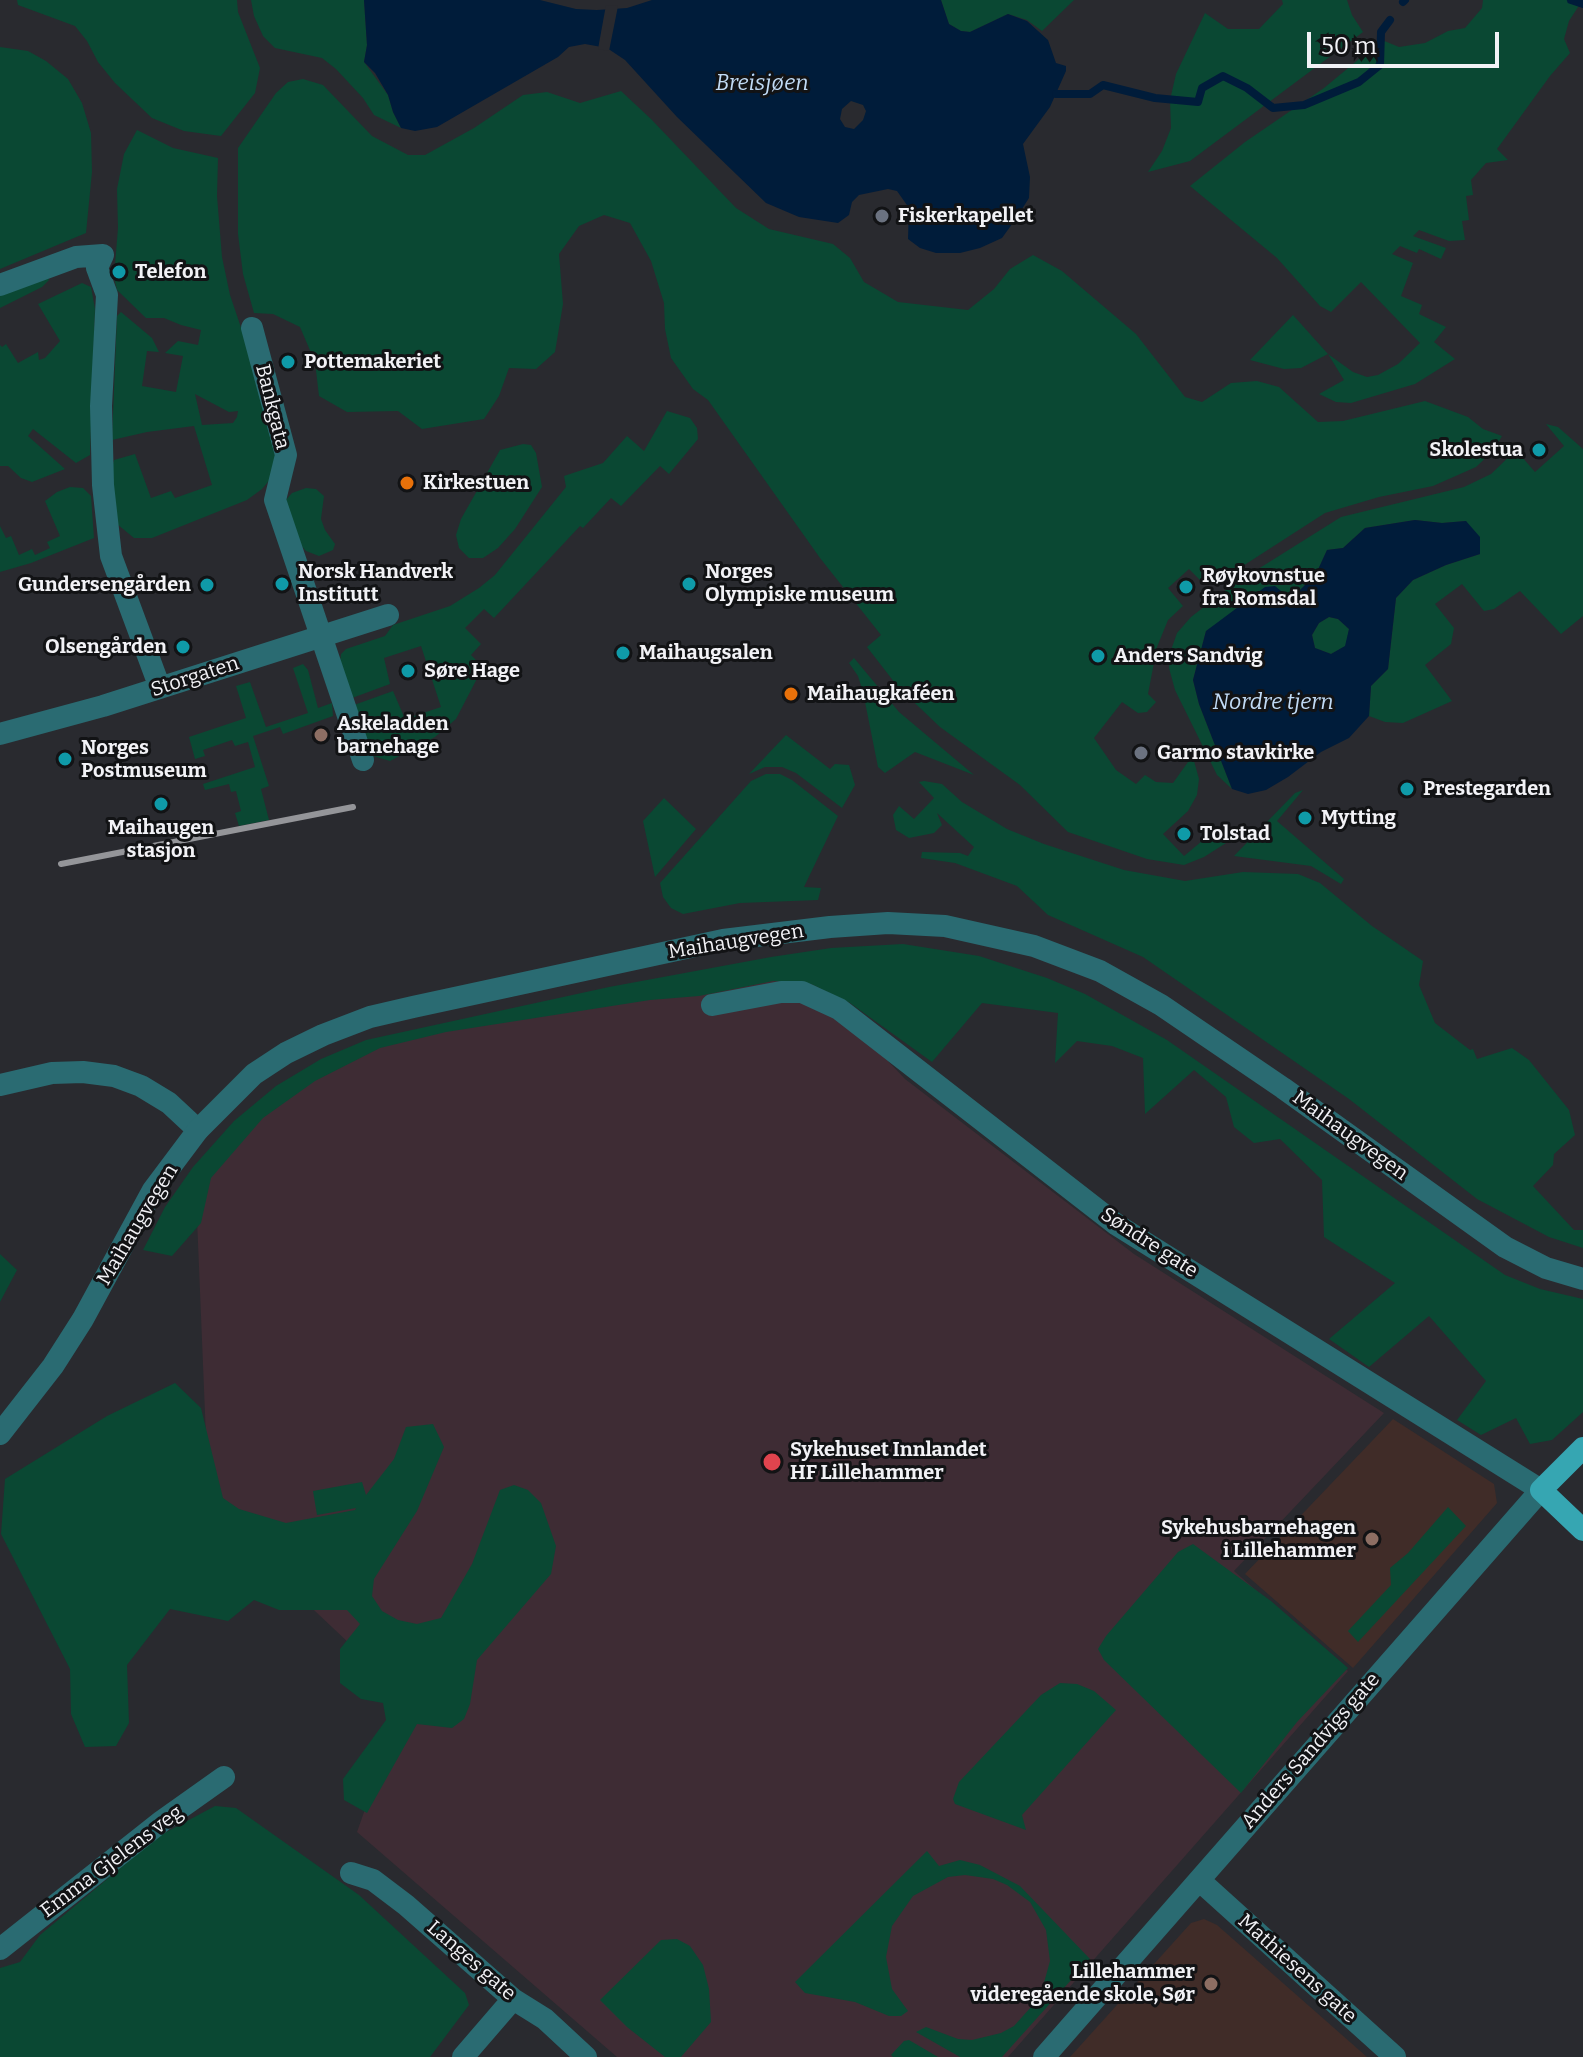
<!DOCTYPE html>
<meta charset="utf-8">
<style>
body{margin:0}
#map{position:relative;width:1583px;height:2057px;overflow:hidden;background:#292a2f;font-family:Bitter,serif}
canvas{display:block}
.scale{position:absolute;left:1307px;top:32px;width:192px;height:36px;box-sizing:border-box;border:4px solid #f2f2f6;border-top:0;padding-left:10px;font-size:24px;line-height:28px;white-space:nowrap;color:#f2f2f6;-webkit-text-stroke:6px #121315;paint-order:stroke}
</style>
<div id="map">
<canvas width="1583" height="2057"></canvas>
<div class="scale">50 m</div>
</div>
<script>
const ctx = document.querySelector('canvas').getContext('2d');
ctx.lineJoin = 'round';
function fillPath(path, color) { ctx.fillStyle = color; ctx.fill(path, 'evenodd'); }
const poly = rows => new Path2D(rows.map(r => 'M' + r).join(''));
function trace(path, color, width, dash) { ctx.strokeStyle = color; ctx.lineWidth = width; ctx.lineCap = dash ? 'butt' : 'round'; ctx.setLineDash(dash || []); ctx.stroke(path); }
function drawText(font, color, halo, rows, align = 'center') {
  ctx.font = font + ' Bitter,serif'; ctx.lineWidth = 6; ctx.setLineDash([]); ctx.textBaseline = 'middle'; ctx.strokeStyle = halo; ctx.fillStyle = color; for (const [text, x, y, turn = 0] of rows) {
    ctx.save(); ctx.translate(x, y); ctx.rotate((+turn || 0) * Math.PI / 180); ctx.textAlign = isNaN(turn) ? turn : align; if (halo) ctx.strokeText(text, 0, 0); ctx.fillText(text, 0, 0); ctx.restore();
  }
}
fillPath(poly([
 [1393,1419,1494,1484,1497,1503,1353,1668,1245,1574],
 [1204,1919,1217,1925,1367,2057,1070,2057,1191,1923]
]), '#402c28');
fillPath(poly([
 [797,965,905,1079,1134,1254,1384,1413,1234,1571,1348,1671,1008,2057,617,2057,357,1832,405,1696,209,1511,196,1194,261,1110,335,1061,409,1035]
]), '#3e2c34');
fillPath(poly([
 [17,0,237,0,238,12,260,68,255,93,221,136,184,131,152,118,115,83,98,62,87,41,75,26,18,5],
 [251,0,364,0,367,45,364,62,388,95,393,112,401,128,374,115,363,98,336,69,322,58,275,48,263,36,254,16],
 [941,0,1074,0,1042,31,1027,20,1008,14,970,32,961,31,949,24],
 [1282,0,1347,0,1352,15,1363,32,1190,161,1148,172,1162,151,1171,128,1170,100,1176,74,1205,13,1228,29,1259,29,1283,4],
 [1483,0,1579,0,1580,4,1569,21,1564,39,1570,53,1550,76,1497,149,1508,160,1486,163,1471,180,1473,195,1466,196,1469,220,1462,221,1465,240,1449,241,1419,230,1413,236,1446,248,1441,259,1419,249,1417,253,1400,246,1392,254,1413,263,1401,296,1422,305,1419,314,1446,327,1434,342,1455,359,1415,384,1351,403,1336,402,1319,394,1344,380,1328,354,1301,368,1284,369,1250,360,1293,315,1328,354,1353,372,1367,377,1378,375,1398,364,1420,343,1361,282,1331,312,1320,306,1277,258,1190,186,1245,142,1324,88,1382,40,1399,47,1425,43,1448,31,1465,28,1482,8],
 [0,47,28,51,46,61,68,79,82,103,91,133,92,172,86,233,0,269],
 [303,79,323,85,372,136,408,155,425,155,474,128,523,95,547,92,580,103,621,91,651,119,736,208,769,229,833,244,850,258,864,282,898,302,968,310,994,289,1010,269,1033,255,1062,271,1136,334,1185,397,1202,402,1231,383,1257,381,1279,387,1318,422,1343,421,1425,401,1468,417,1483,429,1502,436,1493,451,1476,467,1433,486,1379,497,1325,513,1218,582,1205,585,1189,569,1168,588,1183,606,1168,620,1157,647,1148,694,1156,702,1147,712,1138,713,1122,702,1094,738,1116,770,1136,784,1145,775,1156,782,1173,783,1188,762,1186,747,1194,761,1199,779,1197,795,1188,811,1163,834,1184,856,1219,827,1230,830,1230,835,1226,843,1204,857,1184,865,1147,859,1068,832,1020,785,940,727,898,687,867,647,881,635,820,558,708,400,693,389,671,358,665,329,664,303,651,261,630,223,604,215,579,226,559,254,563,304,555,352,536,369,509,368,499,396,484,419,422,429,398,411,347,412,319,396,315,362,300,327,273,314,254,313,243,274,238,234,238,148,276,93,288,82],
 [137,130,173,148,218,158,217,196,222,257,230,295,255,369,276,460,272,477,262,489,247,500,152,538,134,538,117,524,110,475,114,460,135,454,151,498,171,491,175,498,212,485,194,426,147,432,112,440,117,316,121,312,152,338,159,352,147,351,142,386,176,392,183,356,165,353,178,341,198,345,201,330,181,325,164,318,146,318,117,290,114,277,118,228,117,189,124,154],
 [195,394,229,412,238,411,237,417,233,423,202,425],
 [47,276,49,280,42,287,0,308,0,291],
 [82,283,91,287,95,309,90,455,76,463,33,429,28,436,65,469,32,482,21,478,8,466,0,466,0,345,2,347,6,344,18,363,38,352,39,360,45,358,60,341,38,304],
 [667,411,690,418,697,428,698,439,669,474,660,466,621,506,611,498,583,528,580,526,494,618,484,609,465,628,481,644,471,655,483,667,456,719,435,737,390,761,373,756,354,705,393,691,405,719,441,707,421,646,384,658,390,684,352,698,340,661,341,654,346,649,385,636,393,625,450,606,479,588,495,575,566,487,564,476,603,463,627,436,644,451],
 [1546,424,1558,427,1583,449,1583,616,1561,634,1520,591,1494,609,1484,611,1462,584,1435,604,1454,628,1451,644,1425,665,1452,701,1403,723,1385,722,1369,716,1371,686,1388,669,1396,598,1413,580,1446,565,1480,554,1466,521,1442,523,1415,520,1365,528,1343,548,1327,550,1316,574,1299,591,1289,597,1275,587,1206,631,1193,680,1199,704,1232,789,1217,775,1175,690,1169,668,1170,653,1177,633,1191,617,1231,586,1341,517,1464,487,1491,474,1516,450,1535,472,1564,446],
 [523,444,531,445,536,453,542,487,515,529,498,548,483,558,469,558,459,548,456,535,461,519,500,450],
 [70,487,83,488,91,496,94,538,31,563,0,572,0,526,6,538,11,536,19,555,32,549,35,555,50,548,47,542,60,536,45,501,57,492],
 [306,488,316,489,324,496,321,519,325,530,335,544,333,550,319,556,306,551,296,540,284,502,292,493],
 [1329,617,1338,619,1349,629,1346,646,1331,654,1315,648,1312,635,1319,623],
 [854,658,899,712,974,775,915,752,885,773,878,767,863,692,858,676,849,663],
 [303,664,308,670,318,708,332,703,333,716,283,734,280,727,253,736,269,786,261,789,269,820,239,826,235,813,241,811,236,791,231,792,229,784,205,790,203,784,255,767,248,742,235,746,232,740,203,750,205,756,195,759,189,737,246,718,236,686,250,682,266,727,308,713,293,668],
 [786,735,830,769,835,764,849,765,855,785,842,808,796,773,782,767,765,767,749,774],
 [766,774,780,774,792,780,838,816,804,887,821,888,818,900,740,903,683,914,671,908,663,897,660,883,751,781],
 [924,781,942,784,962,802,1007,829,1044,844,1124,870,1185,881,1243,872,1298,874,1320,883,1372,926,1423,961,1419,985,1435,1023,1470,1050,1473,1049,1477,1059,1512,1048,1529,1060,1569,1110,1575,1135,1554,1154,1553,1165,1533,1186,1574,1230,1583,1230,1583,1248,1549,1237,1477,1199,1349,1099,1143,957,1048,915,1017,886,955,863,921,858,922,852,960,853,968,856,974,847,937,813,942,825,934,833,909,838,896,830,893,815,899,806,914,819,934,798,919,782],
 [1303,790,1277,821,1344,879,1341,884,1311,866,1234,856,1295,793],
 [664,798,696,829,655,877,643,821],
 [903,944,979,956,1047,978,1085,994,1167,1040,1505,1275,1540,1289,1583,1299,1583,1412,1552,1440,1530,1444,1516,1418,1481,1435,1457,1420,1486,1381,1429,1316,1369,1367,1329,1339,1395,1283,1324,1237,1322,1180,1280,1139,1254,1143,1234,1127,1226,1097,1194,1070,1145,1114,1143,1058,1112,1046,1077,1041,1055,1063,1058,1013,982,1003,932,1062,850,1003,811,984,773,981,699,996,650,1000,446,1032,380,1048,315,1081,263,1118,211,1178,201,1223,172,1256,143,1250,165,1207,193,1167,234,1121,276,1086,321,1059,366,1040,609,987,771,957,831,948],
 [0,1254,17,1270,0,1302],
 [175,1383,201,1408,223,1498,239,1509,286,1523,355,1510,356,1508,317,1515,313,1491,362,1482,366,1495,394,1459,406,1427,433,1424,444,1447,417,1511,374,1579,372,1596,382,1611,398,1620,417,1624,441,1618,472,1564,500,1490,514,1485,528,1490,541,1503,556,1546,551,1574,477,1660,470,1704,464,1719,452,1728,417,1724,367,1813,344,1800,343,1779,386,1720,383,1703,361,1699,340,1683,340,1649,360,1624,347,1610,279,1610,254,1600,228,1621,170,1609,127,1665,129,1723,116,1746,85,1747,71,1714,70,1669,1,1534,5,1479,107,1416],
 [1448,1507,1466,1526,1358,1642,1348,1631,1391,1585,1390,1568,1408,1553],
 [1193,1544,1271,1601,1348,1668,1297,1722,1241,1793,1104,1660,1098,1649,1106,1636,1178,1552],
 [1060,1683,1077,1684,1094,1691,1116,1710,1022,1815,1026,1830,955,1804,953,1799,959,1782,1041,1695],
 [215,1806,236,1808,359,1895,465,1993,469,2005,430,2057,0,2057,0,1968,20,1962,40,1935,159,1836],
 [927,1851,939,1866,960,1860,980,1865,1020,1886,1090,1959,1002,2057,960,2057,916,2032,926,2027,958,2039,972,2040,1001,2033,1014,2026,1040,1997,1050,1961,1046,1930,1030,1902,1007,1885,993,1879,965,1875,948,1877,913,1896,892,1926,886,1957,892,1989,908,2011,901,2016,889,2016,855,2002,805,1993,795,1982],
 [677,1939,690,1946,703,1965,709,1989,711,2022,681,2057,665,2057,627,2027,600,2000,661,1940],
 [909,2040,938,2057,893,2057,891,2055,904,2041]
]), '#0a4833');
fillPath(poly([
 [364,0,540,0,576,9,597,10,627,8,652,0,941,0,949,24,961,31,970,32,1008,14,1027,21,1048,40,1056,63,1066,66,1066,71,1050,107,1023,144,1030,177,1029,198,1015,220,1002,238,980,248,960,253,936,253,920,248,908,239,909,208,897,191,888,189,859,195,852,202,849,215,838,223,799,217,766,203,677,117,625,60,607,48,585,44,569,47,558,57,437,127,415,131,401,128,393,112,388,95,375,73,364,62,367,45],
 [851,101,863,105,866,111,863,120,854,129,845,127,840,119,842,109],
 [1415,520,1442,523,1466,521,1480,537,1480,554,1446,565,1413,580,1396,598,1388,669,1371,686,1369,716,1349,738,1321,752,1288,777,1266,790,1248,794,1232,789,1199,704,1193,680,1206,631,1265,587,1275,586,1288,597,1299,591,1316,574,1327,550,1343,548,1365,528],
 [1329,617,1338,619,1349,629,1345,646,1331,654,1315,648,1312,635,1319,623]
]), '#001c3a');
fillPath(poly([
 [606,5,618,6,609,51,598,49]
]), '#292a2f');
trace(poly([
 [1571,0,1583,4],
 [1403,2,1405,0],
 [1056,94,1090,94,1103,85,1155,98,1198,102,1202,88,1223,76,1247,88,1273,108,1304,105,1359,82,1380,65,1381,32,1390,20]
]), '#001c3a', 8);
trace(poly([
 [0,285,76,257,103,255,97,268,107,295,101,406,103,485,111,556,160,688],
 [252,328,286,455,275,500,363,760],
 [0,734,103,706,388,615],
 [712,1005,781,992,802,992,839,1009,1117,1225,1541,1490,1044,2057],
 [0,1085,52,1073,83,1072,114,1076,141,1086,169,1103,198,1130],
 [351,1873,373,1880,406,1905,513,1999,545,2019,586,2057],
 [1199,1880,1395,2057],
 [0,1949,162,1821,224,1777],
 [463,2057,513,1999]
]), '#2a6b72', 22);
trace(poly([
 [0,1434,53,1366,83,1319,153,1190,198,1130,254,1074,286,1053,323,1035,370,1017,413,1007,723,940,830,927,888,923,945,926,1034,946,1100,971,1161,1005,1283,1088,1505,1247,1546,1268,1583,1279]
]), '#2a6b72', 22);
trace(poly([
 [1583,1448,1541,1490,1583,1530]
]), '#36a6b2', 22);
trace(poly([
 [61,864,353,807]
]), '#949599', 6);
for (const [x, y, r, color] of [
 [882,216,8,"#6b7280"],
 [119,272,8,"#0f9aa8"],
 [288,362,8,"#0f9aa8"],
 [1539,450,8,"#0f9aa8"],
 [407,483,8,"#e8710a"],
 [282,584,8,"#0f9aa8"],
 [689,584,8,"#0f9aa8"],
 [207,585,8,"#0f9aa8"],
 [1186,587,8,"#0f9aa8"],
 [183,647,8,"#0f9aa8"],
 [623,653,8,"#0f9aa8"],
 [1098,656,8,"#0f9aa8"],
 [408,671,8,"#0f9aa8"],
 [791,694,8,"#e8710a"],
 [321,735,8,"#8d6e63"],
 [1141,753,8,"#6b7280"],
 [65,759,8,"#0f9aa8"],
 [1407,789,8,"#0f9aa8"],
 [161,804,8,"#0f9aa8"],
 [1305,818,8,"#0f9aa8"],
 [1184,834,8,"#0f9aa8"],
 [772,1462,10,"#e0444e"],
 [1372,1539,8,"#8d6e63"],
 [1211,1984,8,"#8d6e63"]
]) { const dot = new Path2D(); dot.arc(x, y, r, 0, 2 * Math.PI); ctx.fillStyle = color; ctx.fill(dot); trace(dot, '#121315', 3); }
drawText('bold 20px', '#f2f2f6', '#121315', [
 ["Fiskerkapellet",898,216],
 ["Telefon",135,272],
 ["Pottemakeriet",304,362],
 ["Skolestua",1523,450,"right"],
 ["Kirkestuen",423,483],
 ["Norsk Handverk",298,572],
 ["Institutt",298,595],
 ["Norges",705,572],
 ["Olympiske museum",705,595],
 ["Røykovnstue",1202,576],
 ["fra Romsdal",1202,599],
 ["Gundersengården",191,585,"right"],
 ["Olsengården",167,647,"right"],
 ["Maihaugsalen",639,653],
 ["Anders Sandvig",1114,656],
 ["Søre Hage",424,671],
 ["Maihaugkaféen",807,694],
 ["Askeladden",337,724],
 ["barnehage",337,747],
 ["Norges",81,748],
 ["Postmuseum",81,771],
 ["Garmo stavkirke",1157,753],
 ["Prestegarden",1423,789],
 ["Mytting",1321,818],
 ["Maihaugen",161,828,"center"],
 ["stasjon",161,851,"center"],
 ["Tolstad",1200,834],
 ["Sykehuset Innlandet",790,1450],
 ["HF Lillehammer",790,1473],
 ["Sykehusbarnehagen",1356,1528,"right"],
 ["i Lillehammer",1356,1551,"right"],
 ["Lillehammer",1195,1972,"right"],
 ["videregående skole, Sør",1195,1995,"right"]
], 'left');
drawText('20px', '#f2f2f6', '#121315', [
 ["Bankgata",272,407,76],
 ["Storgaten",195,677,-18],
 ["Maihaugvegen",736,942,-9],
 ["Maihaugvegen",1350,1136,36],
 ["Maihaugvegen",138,1225,-59],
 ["Søndre gate",1149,1243,33],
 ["Anders Sandvigs gate",1311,1751,-49],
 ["Emma Gjelens veg",112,1862,-37],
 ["Langes gate",471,1961,41],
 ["Mathiesens gate",1297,1969,42]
]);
drawText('italic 22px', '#c1dbf6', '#121315', [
 ["Breisjøen",762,84],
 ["Nordre tjern",1273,703]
]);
</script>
